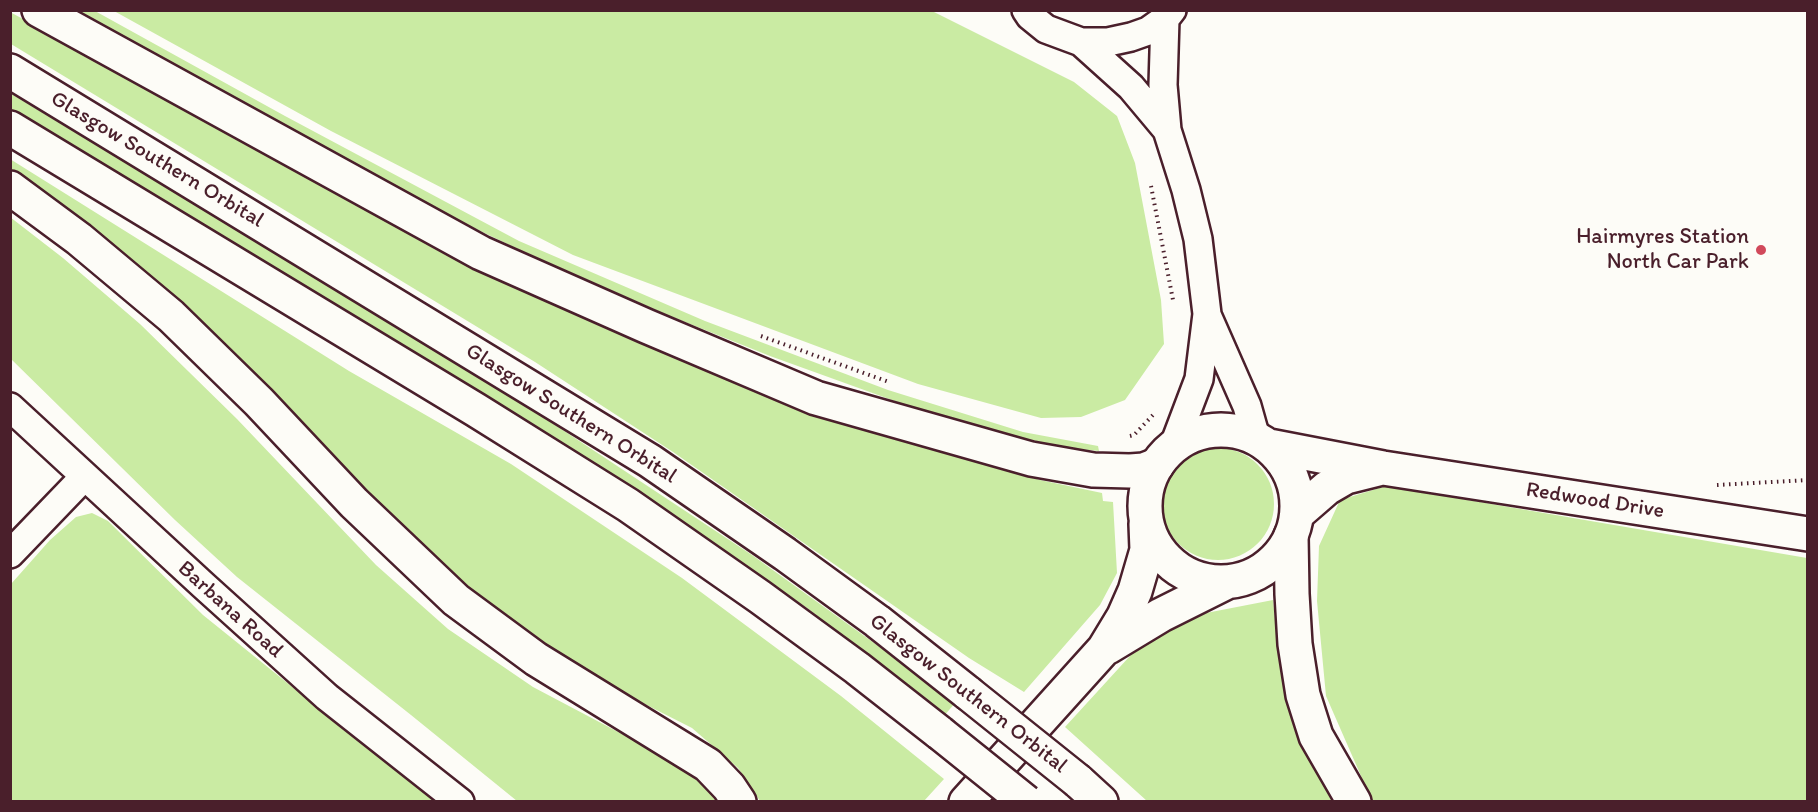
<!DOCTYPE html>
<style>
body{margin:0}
#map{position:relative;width:1818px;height:812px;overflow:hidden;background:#fdfcf7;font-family:Itim,sans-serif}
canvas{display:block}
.frame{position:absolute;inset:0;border:12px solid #4a1f2b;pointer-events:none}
</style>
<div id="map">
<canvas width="1818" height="812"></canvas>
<div class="frame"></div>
</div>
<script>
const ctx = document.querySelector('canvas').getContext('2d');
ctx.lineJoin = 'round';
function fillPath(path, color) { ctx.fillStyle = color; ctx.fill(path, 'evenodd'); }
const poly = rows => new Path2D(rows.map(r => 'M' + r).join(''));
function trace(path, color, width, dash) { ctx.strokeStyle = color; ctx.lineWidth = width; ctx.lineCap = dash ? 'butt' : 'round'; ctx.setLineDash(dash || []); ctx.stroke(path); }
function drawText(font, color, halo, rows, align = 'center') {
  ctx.font = font + ' Itim,sans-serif'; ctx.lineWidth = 4.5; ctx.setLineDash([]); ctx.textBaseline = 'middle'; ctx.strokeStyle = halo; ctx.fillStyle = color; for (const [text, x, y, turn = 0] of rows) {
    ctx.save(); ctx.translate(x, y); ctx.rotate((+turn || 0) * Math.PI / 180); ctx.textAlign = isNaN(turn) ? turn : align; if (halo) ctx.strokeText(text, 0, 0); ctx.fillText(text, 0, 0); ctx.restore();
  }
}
fillPath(poly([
 [876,10,932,11,1074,82,1117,116,1135,163,1161,300,1164,344,1125,400,1081,417,1041,418,918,384,573,255,331,131,114,11],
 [78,11,95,11,285,116,519,241,705,321,888,390,1023,432,1098,446,1099,451,1069,448,994,432,903,404,770,356,665,314,520,250,451,217],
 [10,12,309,174,578,313,703,369,892,435,1040,480,1102,493,1103,501,1113,502,1117,573,1100,605,1024,692,969,658,673,452,535,362,11,44],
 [10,93,258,242,537,413,752,555,956,702,943,717,807,608,647,498,11,109],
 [10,159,349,371,511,464,682,578,841,696,944,779,924,801,760,801,738,768,692,728,621,692,525,634,465,589,261,386,67,209,11,169],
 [10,217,63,258,140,324,237,419,376,565,448,629,533,687,692,771,722,801,517,801,411,715,237,577,175,520,11,359],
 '1162 504a56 56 0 1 1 112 0a56 56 0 1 1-112 0Z',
 [1386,486,1807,558,1807,801,1372,801,1326,696,1317,601,1319,546,1340,500],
 [92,513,108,521,203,615,434,801,11,801,11,584,50,540,76,517],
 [1273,600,1276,630,1292,698,1314,766,1336,801,1147,801,1065,727,1140,645,1206,613]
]), '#caeba3');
const minor = poly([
 [1026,10,1030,16,1046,29,1081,42,1108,42,1131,37,1148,31,1165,19,1172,10],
 [1165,19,1163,85,1167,130,1186,190,1198,239,1207,314,1199,379,1174,445],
 [1081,42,1131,87,1167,130],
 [1207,315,1247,406,1256,438],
 [10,407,203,585,327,697,460,802],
 [10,554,84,477]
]);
const tertiary = poly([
 '1145 506a76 76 0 1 1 152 0a76 76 0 1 1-152 0Z',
 [1269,446,1383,468,1808,534],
 [1297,514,1327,488,1346,477,1378,469],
 [1108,647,1161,615,1225,583],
 [966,802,1104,649,1124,616,1135,591,1147,550,1146,524]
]);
const trunk = poly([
 [39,10,481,253,646,326,816,398,1031,459,1093,470,1130,471,1144,470,1157,465],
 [10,71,650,461,785,554,877,621,968,693],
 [10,128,476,410,628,505,760,597,857,668,940,733],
 [10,188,79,239,171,316,259,402,354,503,456,600,536,659,708,765,729,787,739,802],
 [1291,536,1292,594,1295,644,1303,695,1316,736,1354,802],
 [1078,781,1101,802]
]);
trace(minor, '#4a1f2b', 32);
trace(tertiary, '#4a1f2b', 38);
trace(trunk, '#4a1f2b', 38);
trace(poly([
 [1151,186,1173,300],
 [761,336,889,382],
 [1130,436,1134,435,1153,415],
 [1717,485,1808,480]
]), '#4a1f2b', 4, [1.5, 4.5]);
trace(minor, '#fdfcf7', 27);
trace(tertiary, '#fdfcf7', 33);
trace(trunk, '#fdfcf7', 33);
const trunkBridge = poly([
 [968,693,1078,781],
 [940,733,1026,802]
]);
trace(trunkBridge, '#4a1f2b', 38, []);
trace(trunkBridge, '#fdfcf7', 33);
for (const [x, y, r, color] of [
 [1761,250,6,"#d1495b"]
]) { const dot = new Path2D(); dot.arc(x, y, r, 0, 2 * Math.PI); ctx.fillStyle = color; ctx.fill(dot); trace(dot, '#fdfcf7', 2); }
drawText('22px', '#4a1f2b', '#fdfcf7', [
 ["Glasgow Southern Orbital",157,160,31],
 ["Glasgow Southern Orbital",571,414,32],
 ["Redwood Drive",1595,501,9],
 ["Barbana Road",230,610,42],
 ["Glasgow Southern Orbital",968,694,38]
]);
drawText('22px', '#4a1f2b', '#fdfcf7', [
 ["Hairmyres Station",1749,237],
 ["North Car Park",1749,262]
], 'right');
</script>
